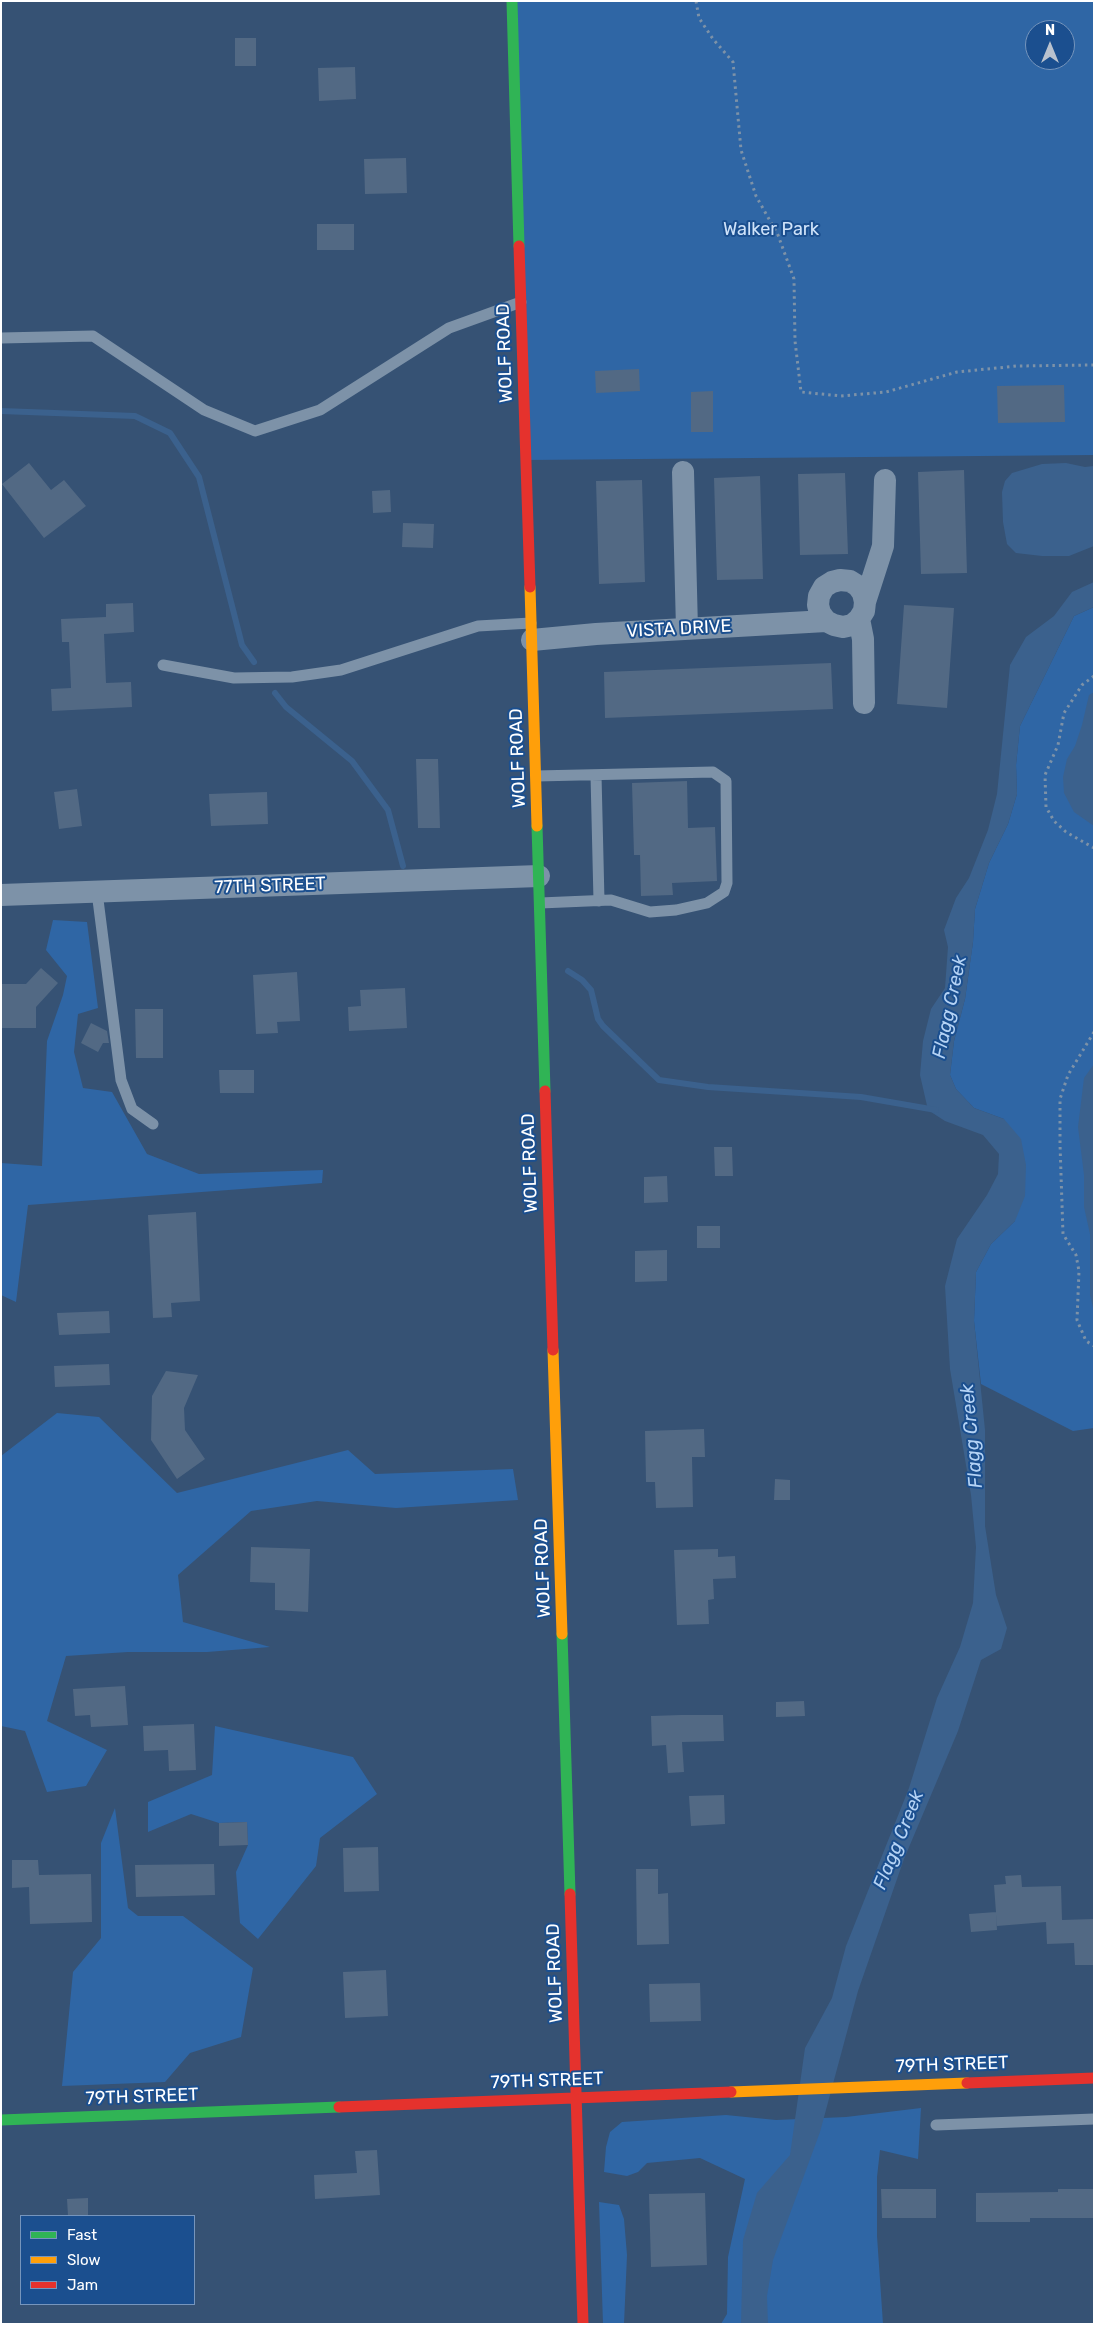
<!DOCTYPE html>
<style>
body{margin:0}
#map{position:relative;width:1095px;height:2325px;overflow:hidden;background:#365274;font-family:Rubik,sans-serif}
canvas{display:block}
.frame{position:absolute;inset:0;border:2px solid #fff;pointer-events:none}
.legend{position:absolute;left:20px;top:2215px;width:175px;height:90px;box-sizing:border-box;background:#1b4f8f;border:1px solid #7695bc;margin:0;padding:6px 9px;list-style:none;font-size:15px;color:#fff}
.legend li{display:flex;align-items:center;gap:10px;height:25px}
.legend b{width:25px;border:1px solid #7695bc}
.north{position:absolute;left:1025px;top:20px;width:50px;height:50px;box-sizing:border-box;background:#1b4f8f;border:1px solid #7695bc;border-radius:50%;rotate:0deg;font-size:14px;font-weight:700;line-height:20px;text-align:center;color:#fff}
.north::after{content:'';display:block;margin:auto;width:18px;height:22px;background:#b9c2ce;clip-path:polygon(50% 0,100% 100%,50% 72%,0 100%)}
</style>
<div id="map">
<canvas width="1095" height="2325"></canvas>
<div class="frame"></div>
<ul class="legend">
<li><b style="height:6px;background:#30b455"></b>Fast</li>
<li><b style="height:6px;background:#ff9f0a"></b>Slow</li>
<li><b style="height:6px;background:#e5322d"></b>Jam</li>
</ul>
<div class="north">N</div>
</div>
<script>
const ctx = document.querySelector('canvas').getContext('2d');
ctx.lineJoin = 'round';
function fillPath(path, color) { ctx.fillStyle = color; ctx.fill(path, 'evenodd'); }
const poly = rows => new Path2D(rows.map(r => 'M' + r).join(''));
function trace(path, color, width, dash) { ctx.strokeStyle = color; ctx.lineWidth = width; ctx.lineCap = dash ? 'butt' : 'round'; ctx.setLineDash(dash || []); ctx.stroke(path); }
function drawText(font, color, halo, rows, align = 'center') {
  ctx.font = font + ' Rubik,sans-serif'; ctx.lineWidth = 4; ctx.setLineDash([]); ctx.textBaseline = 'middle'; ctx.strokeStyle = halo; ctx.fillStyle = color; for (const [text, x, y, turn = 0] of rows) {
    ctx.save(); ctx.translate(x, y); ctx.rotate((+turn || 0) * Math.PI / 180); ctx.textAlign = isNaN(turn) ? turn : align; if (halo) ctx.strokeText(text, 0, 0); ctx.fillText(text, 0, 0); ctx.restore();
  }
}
fillPath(poly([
 [517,1,1094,1,1094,455,526,460],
 [1035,30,1065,30,1065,60,1035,60],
 [1094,607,1094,1428,1073,1431,981,1384,974,1321,976,1272,991,1244,1015,1221,1004,1119,974,1108,956,1089,950,1075,954,1041,965,999,973,942,975,909,989,863,1008,824,1017,794,1016,765,1020,726,1074,616],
 [53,920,87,922,98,1008,78,1014,74,1052,83,1088,112,1092,147,1154,199,1174,323,1170,322,1183,28,1205,16,1302,1,1295,1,1163,42,1166,47,1041,63,995,67,976,46,950],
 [57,1413,99,1417,177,1493,348,1450,375,1474,513,1469,518,1500,396,1508,317,1501,251,1511,178,1575,183,1622,270,1647,207,1652,128,1652,66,1656,47,1721,107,1750,86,1786,47,1792,25,1731,1,1726,1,1456],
 [215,1726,353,1757,377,1794,320,1838,316,1866,258,1939,240,1923,236,1872,248,1845,247,1822,219,1823,191,1814,148,1832,148,1802,212,1775],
 [115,1808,128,1908,138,1916,183,1916,253,1968,241,2037,190,2053,165,2082,62,2086,73,1972,101,1938,101,1843],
 [921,2108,918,2159,880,2150,877,2177,877,2236,883,2324,721,2324,727,2314,728,2257,745,2179,700,2158,647,2163,638,2172,627,2176,604,2172,606,2147,610,2132,622,2122,726,2115,776,2120,846,2117],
 [599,2202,619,2205,624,2219,627,2255,624,2324,603,2324]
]), '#2f66a5');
fillPath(poly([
 [1066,463,1085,467,1094,466,1094,546,1069,556,1042,556,1016,553,1007,544,1003,522,1002,492,1005,481,1012,473,1042,464],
 [1094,582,1094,607,1074,616,1020,726,1016,765,1017,794,1008,824,989,863,975,909,973,942,965,999,954,1041,950,1075,956,1089,974,1108,1004,1119,1021,1139,1026,1165,1025,1196,1015,1221,991,1244,976,1272,974,1321,985,1430,985,1526,996,1595,1007,1628,1001,1649,981,1660,958,1731,904,1859,858,1991,820,2132,773,2260,767,2296,768,2324,741,2324,743,2240,757,2193,790,2155,805,2048,832,1998,846,1946,909,1788,937,1698,960,1647,973,1603,976,1547,971,1495,950,1369,945,1286,957,1239,987,1195,998,1174,999,1154,983,1135,945,1121,928,1110,920,1075,923,1041,931,1009,945,988,948,947,944,930,956,898,969,878,988,830,997,794,1010,665,1026,637,1054,616,1072,592],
 [1094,692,1094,826,1074,812,1064,793,1063,777,1067,759,1075,746,1082,725,1089,695],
 [1094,1064,1094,1312,1090,1295,1090,1234,1084,1207,1084,1175,1078,1127,1084,1078]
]), '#3b618d');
trace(poly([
 [1,411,135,416,170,433,199,477,242,645,254,662],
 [275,693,286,707,352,761,388,810,403,866],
 [568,971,582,980,591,990,598,1019,603,1026,659,1080,708,1087,861,1097,936,1110]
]), '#3b618d', 6);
fillPath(poly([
 [235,38,256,38,256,66,235,66],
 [355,67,356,99,319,101,318,68],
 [406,158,407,193,365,194,364,159],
 [317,224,354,224,354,250,317,250],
 [639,369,640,391,596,393,595,371],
 [1064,385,1065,422,998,423,997,386],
 [713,391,713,432,691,432,691,392],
 [29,463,51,490,64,480,86,506,44,538,2,484],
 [964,470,967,573,921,574,918,472],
 [845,473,848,554,800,555,798,474],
 [760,476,763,579,717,580,714,478],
 [642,480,645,582,599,584,596,481],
 [390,490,391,512,373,513,372,491],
 [403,523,434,524,433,548,402,547],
 [133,603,134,632,104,634,106,683,131,682,132,707,52,711,51,689,71,688,69,642,62,642,61,619,106,617,106,604],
 [904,605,954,608,947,708,897,704],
 [831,663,833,709,605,718,604,672],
 [416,759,438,759,440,828,418,828],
 [687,781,688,828,715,827,717,881,672,883,673,895,641,896,640,855,634,855,632,783],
 [77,789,82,826,59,829,54,792],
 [267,792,268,824,211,826,209,794],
 [41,968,58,983,36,1007,36,1028,1,1028,1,984,26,984],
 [297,972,300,1021,277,1022,278,1033,256,1034,253,975],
 [405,988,407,1028,349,1031,348,1007,361,1006,360,990],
 [135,1009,163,1009,163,1058,136,1058],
 [91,1023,107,1031,109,1043,103,1043,98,1052,81,1043],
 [219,1070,254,1070,254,1093,220,1093],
 [714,1147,732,1147,733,1176,715,1176],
 [667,1176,668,1202,644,1203,644,1177],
 [196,1212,200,1301,171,1303,172,1317,153,1318,148,1215],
 [697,1226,720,1226,720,1248,697,1248],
 [667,1250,667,1281,635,1282,635,1251],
 [109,1311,110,1333,59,1335,57,1313],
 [109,1364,110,1385,55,1387,54,1366],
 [166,1371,198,1375,184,1408,185,1430,205,1459,177,1479,151,1440,152,1396],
 [704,1429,705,1457,692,1457,693,1507,656,1508,655,1482,646,1482,645,1431],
 [775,1479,790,1480,790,1500,774,1500],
 [251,1547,310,1549,308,1612,275,1610,275,1583,250,1582],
 [718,1549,718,1557,735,1556,736,1578,713,1579,714,1599,708,1600,709,1624,677,1625,674,1550],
 [125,1686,128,1725,91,1727,90,1715,75,1716,73,1689],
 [804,1701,805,1716,776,1717,776,1702],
 [681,1715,723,1715,724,1741,682,1742,684,1772,668,1773,666,1745,652,1746,651,1716],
 [194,1724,196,1770,169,1771,168,1750,144,1751,143,1726],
 [724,1795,725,1824,691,1826,689,1796],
 [247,1822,248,1845,219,1846,219,1823],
 [378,1847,379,1891,344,1892,343,1848],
 [12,1860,38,1860,39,1875,91,1874,92,1922,30,1924,29,1887,12,1888],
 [214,1864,215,1895,136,1897,135,1865],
 [636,1869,658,1869,658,1894,668,1893,669,1944,637,1945],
 [1021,1875,1022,1887,1061,1886,1062,1920,1094,1919,1094,1965,1075,1965,1074,1943,1047,1944,1046,1922,997,1926,994,1885,1006,1884,1005,1876],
 [996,1912,997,1930,971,1932,969,1914],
 [386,1970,388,2016,345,2018,343,1972],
 [700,1983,701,2021,650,2022,649,1984],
 [377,2150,380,2195,315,2199,314,2175,357,2173,355,2151],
 [881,2189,936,2189,936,2218,882,2218],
 [1058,2189,1094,2189,1094,2218,1030,2218,1030,2222,976,2222,976,2193,1058,2192],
 [705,2193,707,2265,651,2267,649,2194],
 [88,2198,88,2216,68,2216,67,2199]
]), '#526984');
trace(poly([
 [696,1,699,18,713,39,733,62,741,150,756,196,778,235,794,279,795,341,801,392,841,396,886,392,957,372,1017,366,1094,365],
 [1094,676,1082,685,1064,713,1058,745,1045,775,1046,807,1054,821,1066,832,1094,848],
 [1094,1032,1068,1075,1060,1099,1060,1144,1063,1234,1076,1255,1079,1271,1077,1320,1086,1341,1094,1346]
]), '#7d92a8', 3, [2.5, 4]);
trace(poly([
 [1,338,93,336,204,410,255,431,320,410,449,328,521,302],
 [163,665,234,678,292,677,341,670,478,626,531,623],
 [596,775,599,901],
 [536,776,713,772,726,781,727,883,724,892,707,903,676,910,650,912,611,900,540,903],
 [97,892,121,1080,132,1109,153,1124],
 [936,2125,1094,2119]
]), '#7d92a8', 11);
trace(poly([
 [683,472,687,629],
 [865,602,883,546,885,480],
 [859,619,863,639,864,703],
 [532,640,596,634,826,621,834,625,843,627,852,625,859,619,864,611,865,602,863,593,858,586,850,581,840,580,832,582,824,587,819,596,818,605,820,613,826,621],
 [1,895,539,876]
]), '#7d92a8', 22);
trace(poly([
 [512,1,519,246],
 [537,826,545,1091],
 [562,1634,570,1894],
 [1,2120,339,2107]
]), '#30b455', 11);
trace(poly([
 [530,587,537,826],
 [553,1350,562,1634],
 [731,2092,967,2083]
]), '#ff9f0a', 11);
trace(poly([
 [519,246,530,587],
 [545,1091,553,1350],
 [570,1894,583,2324],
 [967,2083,1094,2078],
 [339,2107,731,2092]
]), '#e5322d', 11);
drawText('18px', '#cfe3fa', '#1b4f8f', [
 ["Walker Park",771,230]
]);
drawText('18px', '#fff', '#1b4f8f', [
 ["WOLF ROAD",505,353,-92],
 ["VISTA DRIVE",679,629,-3],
 ["WOLF ROAD",518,758,-92],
 ["77TH STREET",270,886,-2],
 ["WOLF ROAD",530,1163,-92],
 ["WOLF ROAD",543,1568,-92],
 ["WOLF ROAD",555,1973,-92],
 ["79TH STREET",952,2065,-2],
 ["79TH STREET",547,2081,-2],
 ["79TH STREET",142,2097,-2]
]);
drawText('italic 19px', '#b5d3f5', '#1b4f8f', [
 ["Flagg Creek",950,1007,-78],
 ["Flagg Creek",972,1436,-95],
 ["Flagg Creek",899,1840,-68]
]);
</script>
